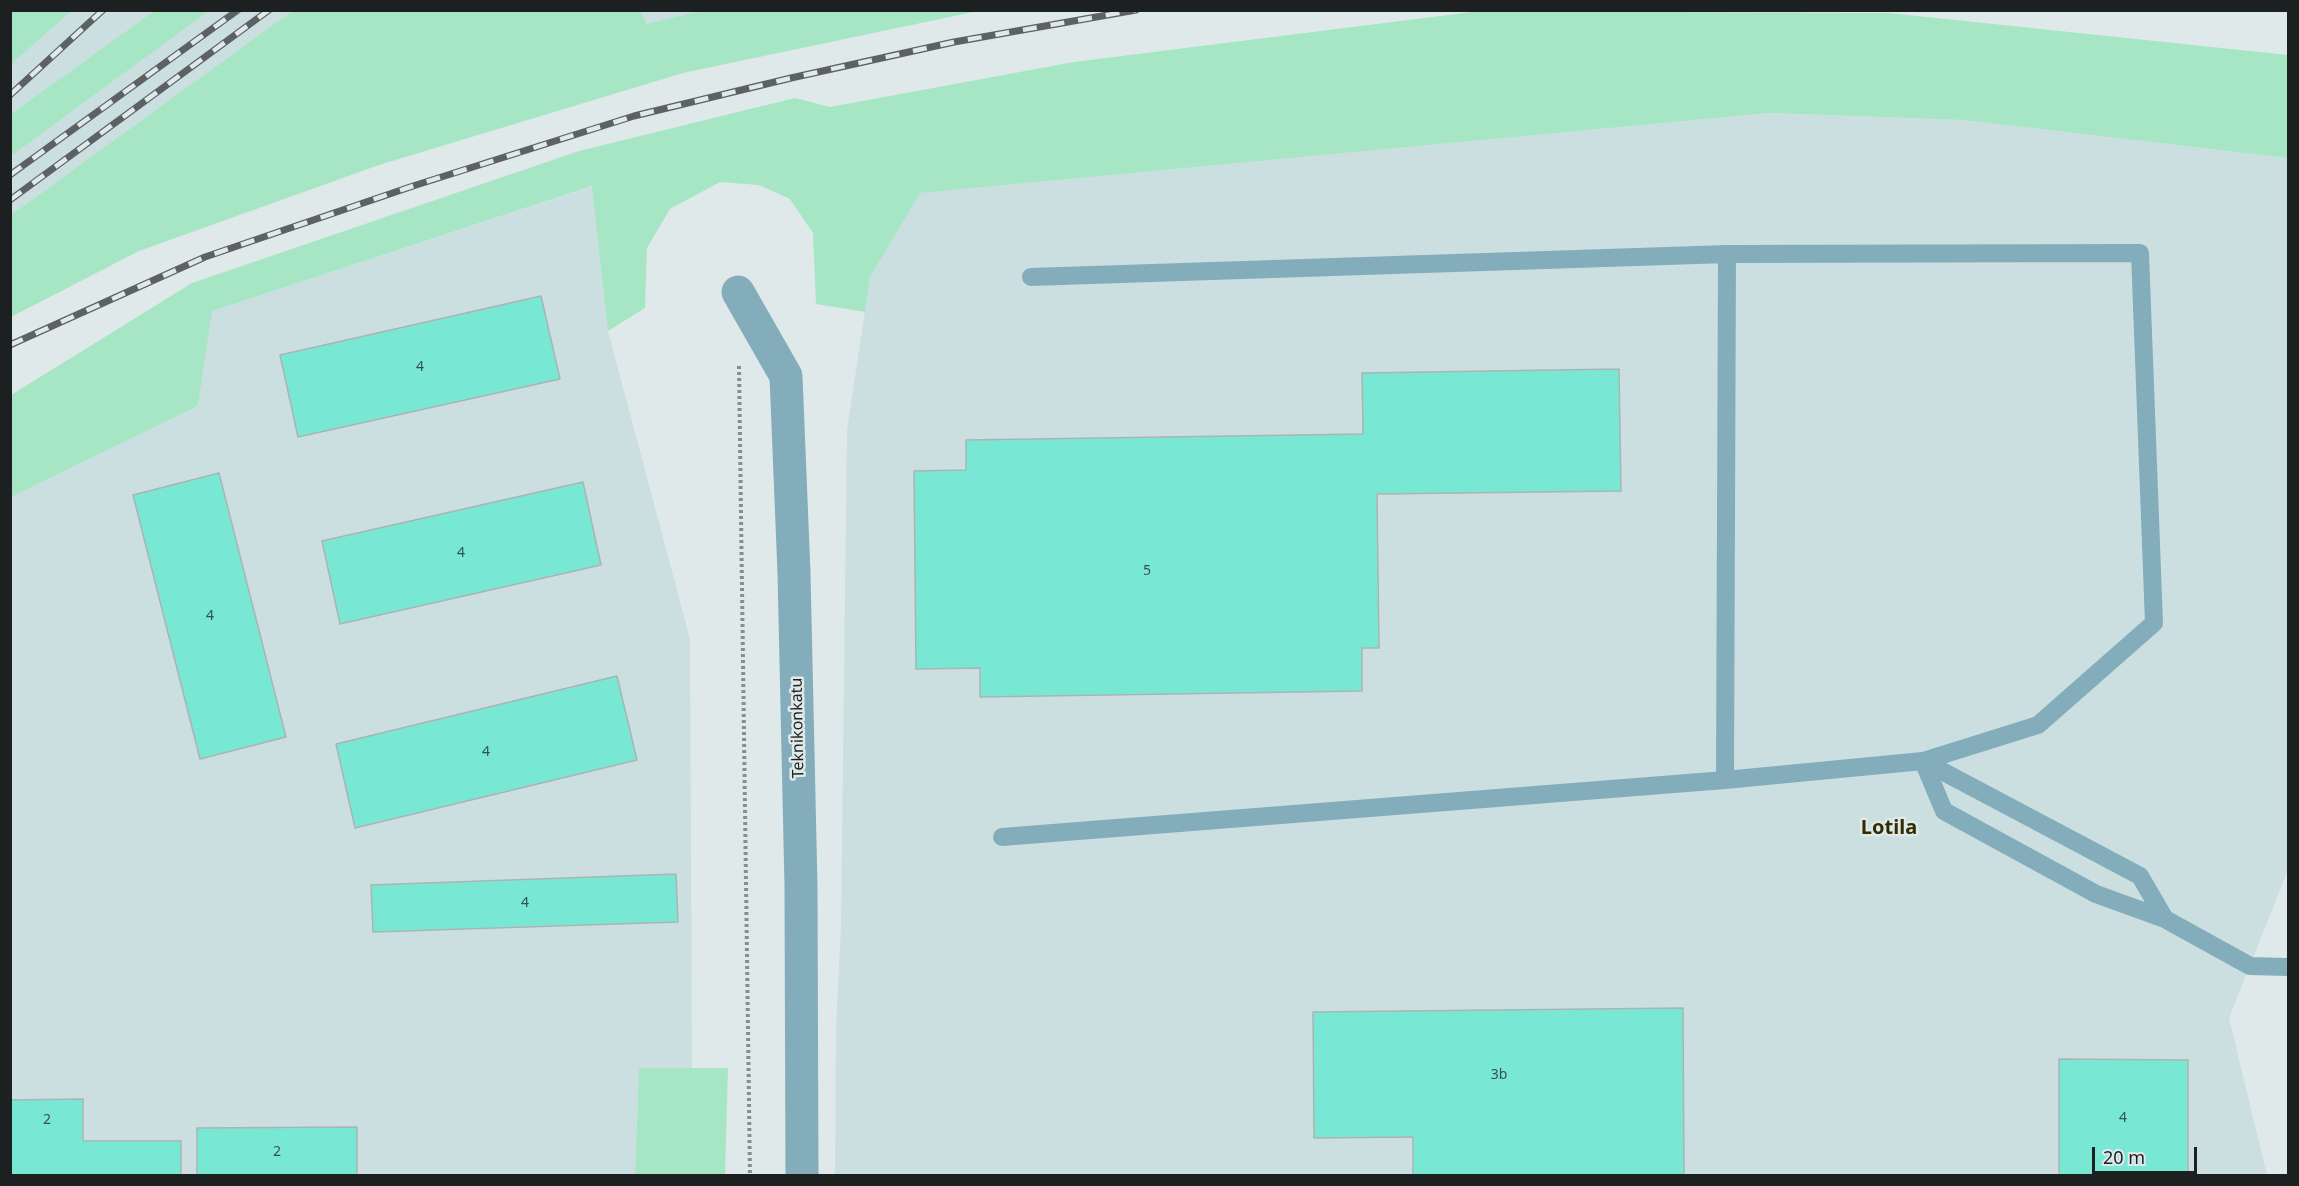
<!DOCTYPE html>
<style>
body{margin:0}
#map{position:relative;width:2299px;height:1186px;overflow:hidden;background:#dfe9e9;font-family:"Noto Sans",sans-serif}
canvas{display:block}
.frame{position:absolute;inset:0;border:12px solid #1d2021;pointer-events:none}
.scale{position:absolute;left:2092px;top:1147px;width:105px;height:27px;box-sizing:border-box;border:3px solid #1d2021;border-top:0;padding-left:8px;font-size:18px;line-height:21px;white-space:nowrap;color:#1d2021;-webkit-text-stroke:4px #dfe9e9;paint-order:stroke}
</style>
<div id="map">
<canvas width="2299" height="1186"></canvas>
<div class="frame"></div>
<div class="scale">20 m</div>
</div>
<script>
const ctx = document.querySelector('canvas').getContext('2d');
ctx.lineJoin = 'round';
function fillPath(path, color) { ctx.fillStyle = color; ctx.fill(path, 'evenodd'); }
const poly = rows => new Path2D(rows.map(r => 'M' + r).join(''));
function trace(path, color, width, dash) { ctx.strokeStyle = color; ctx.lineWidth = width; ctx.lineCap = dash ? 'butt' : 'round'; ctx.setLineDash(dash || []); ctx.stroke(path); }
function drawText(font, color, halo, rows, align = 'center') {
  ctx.font = font + ' "Noto Sans",sans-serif'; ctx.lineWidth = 5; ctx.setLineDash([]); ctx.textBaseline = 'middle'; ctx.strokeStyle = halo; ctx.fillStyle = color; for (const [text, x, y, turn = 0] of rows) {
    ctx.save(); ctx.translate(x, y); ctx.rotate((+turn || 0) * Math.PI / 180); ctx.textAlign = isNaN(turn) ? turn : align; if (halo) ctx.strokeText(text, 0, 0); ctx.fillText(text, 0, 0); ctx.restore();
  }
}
fillPath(poly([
 [641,10,706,11,645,24],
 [72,11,154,11,11,114,10,64],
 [209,11,292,11,11,215,11,156],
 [1769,113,1963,120,2288,158,2288,870,2229,1018,2267,1175,835,1176,836,1027,841,927,847,430,870,277,919,193],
 [593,186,608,331,690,639,692,1068,639,1069,635,1175,11,1176,11,497,198,406,211,311]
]), '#ccdfe0');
fillPath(poly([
 [11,10,72,10,72,11,11,64],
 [154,11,209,11,11,156,11,114],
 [641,11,646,24,706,10,978,11,683,73,379,165,139,251,11,317,11,215,292,11],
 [1480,11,1889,13,2288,55,2288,158,1963,120,1769,113,920,193,870,277,865,312,816,304,813,233,790,199,759,185,720,182,670,209,647,248,645,308,608,331,592,186,212,311,198,406,11,497,11,395,192,283,579,151,795,98,830,107,1074,62],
 [639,1068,728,1068,725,1175,635,1175]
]), '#a6e6c5');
const building = poly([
 [541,296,560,379,298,437,280,355,541,296],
 [1619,369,1621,491,1377,494,1379,648,1362,648,1362,691,980,697,980,668,916,669,914,471,966,470,966,440,1363,434,1362,373,1619,369],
 [219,473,286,737,200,759,133,495,219,473],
 [583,482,601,565,340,624,322,541,583,482],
 [617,676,637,760,355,828,336,744,617,676],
 [676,874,678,922,373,932,371,885,676,874],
 [1683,1008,1684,1176,1413,1176,1413,1137,1314,1138,1313,1012,1683,1008],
 [2059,1059,2188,1060,2188,1176,2059,1176,2059,1059],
 [83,1099,83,1141,181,1141,181,1176,10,1176,10,1100,83,1099],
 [357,1127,357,1176,197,1176,197,1128,357,1127]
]);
fillPath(building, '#78e8d5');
trace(building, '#abb4b2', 1.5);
trace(poly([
 [739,366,750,1176]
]), '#878e8e', 4, [3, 3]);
trace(poly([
 [1031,277,1727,254,1725,780,1923,761,2038,725,2154,623,2140,253,1727,254],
 [1923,761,1944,811,2096,894,2165,919,2250,966,2288,967],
 [1923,761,2140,876,2165,919],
 [1002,837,1725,780]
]), '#84adbb', 18);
trace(poly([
 [738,292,786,376,794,573,801,886,802,1176]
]), '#84adbb', 33);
const rail = poly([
 [10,95,103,10],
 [10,175,238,10],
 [10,200,269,10],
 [10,345,205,257,413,186,634,116,791,78,954,42,1136,10]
]);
trace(rail, '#5c6262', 7);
trace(rail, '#dfe9e9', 4.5, [14]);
drawText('14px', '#34524e', null, [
 ["4",420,367],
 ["4",461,553],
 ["5",1147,571],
 ["4",210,616],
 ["4",486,752],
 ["4",525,903],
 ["3b",1499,1075],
 ["4",2123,1118],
 ["2",47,1120],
 ["2",277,1152]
]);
drawText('16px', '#1d2021', '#dfe9e9', [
 ["Teknikonkatu",798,728,-91]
]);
drawText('bold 20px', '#332e02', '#dfe9e9', [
 ["Lotila",1889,828]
]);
</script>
